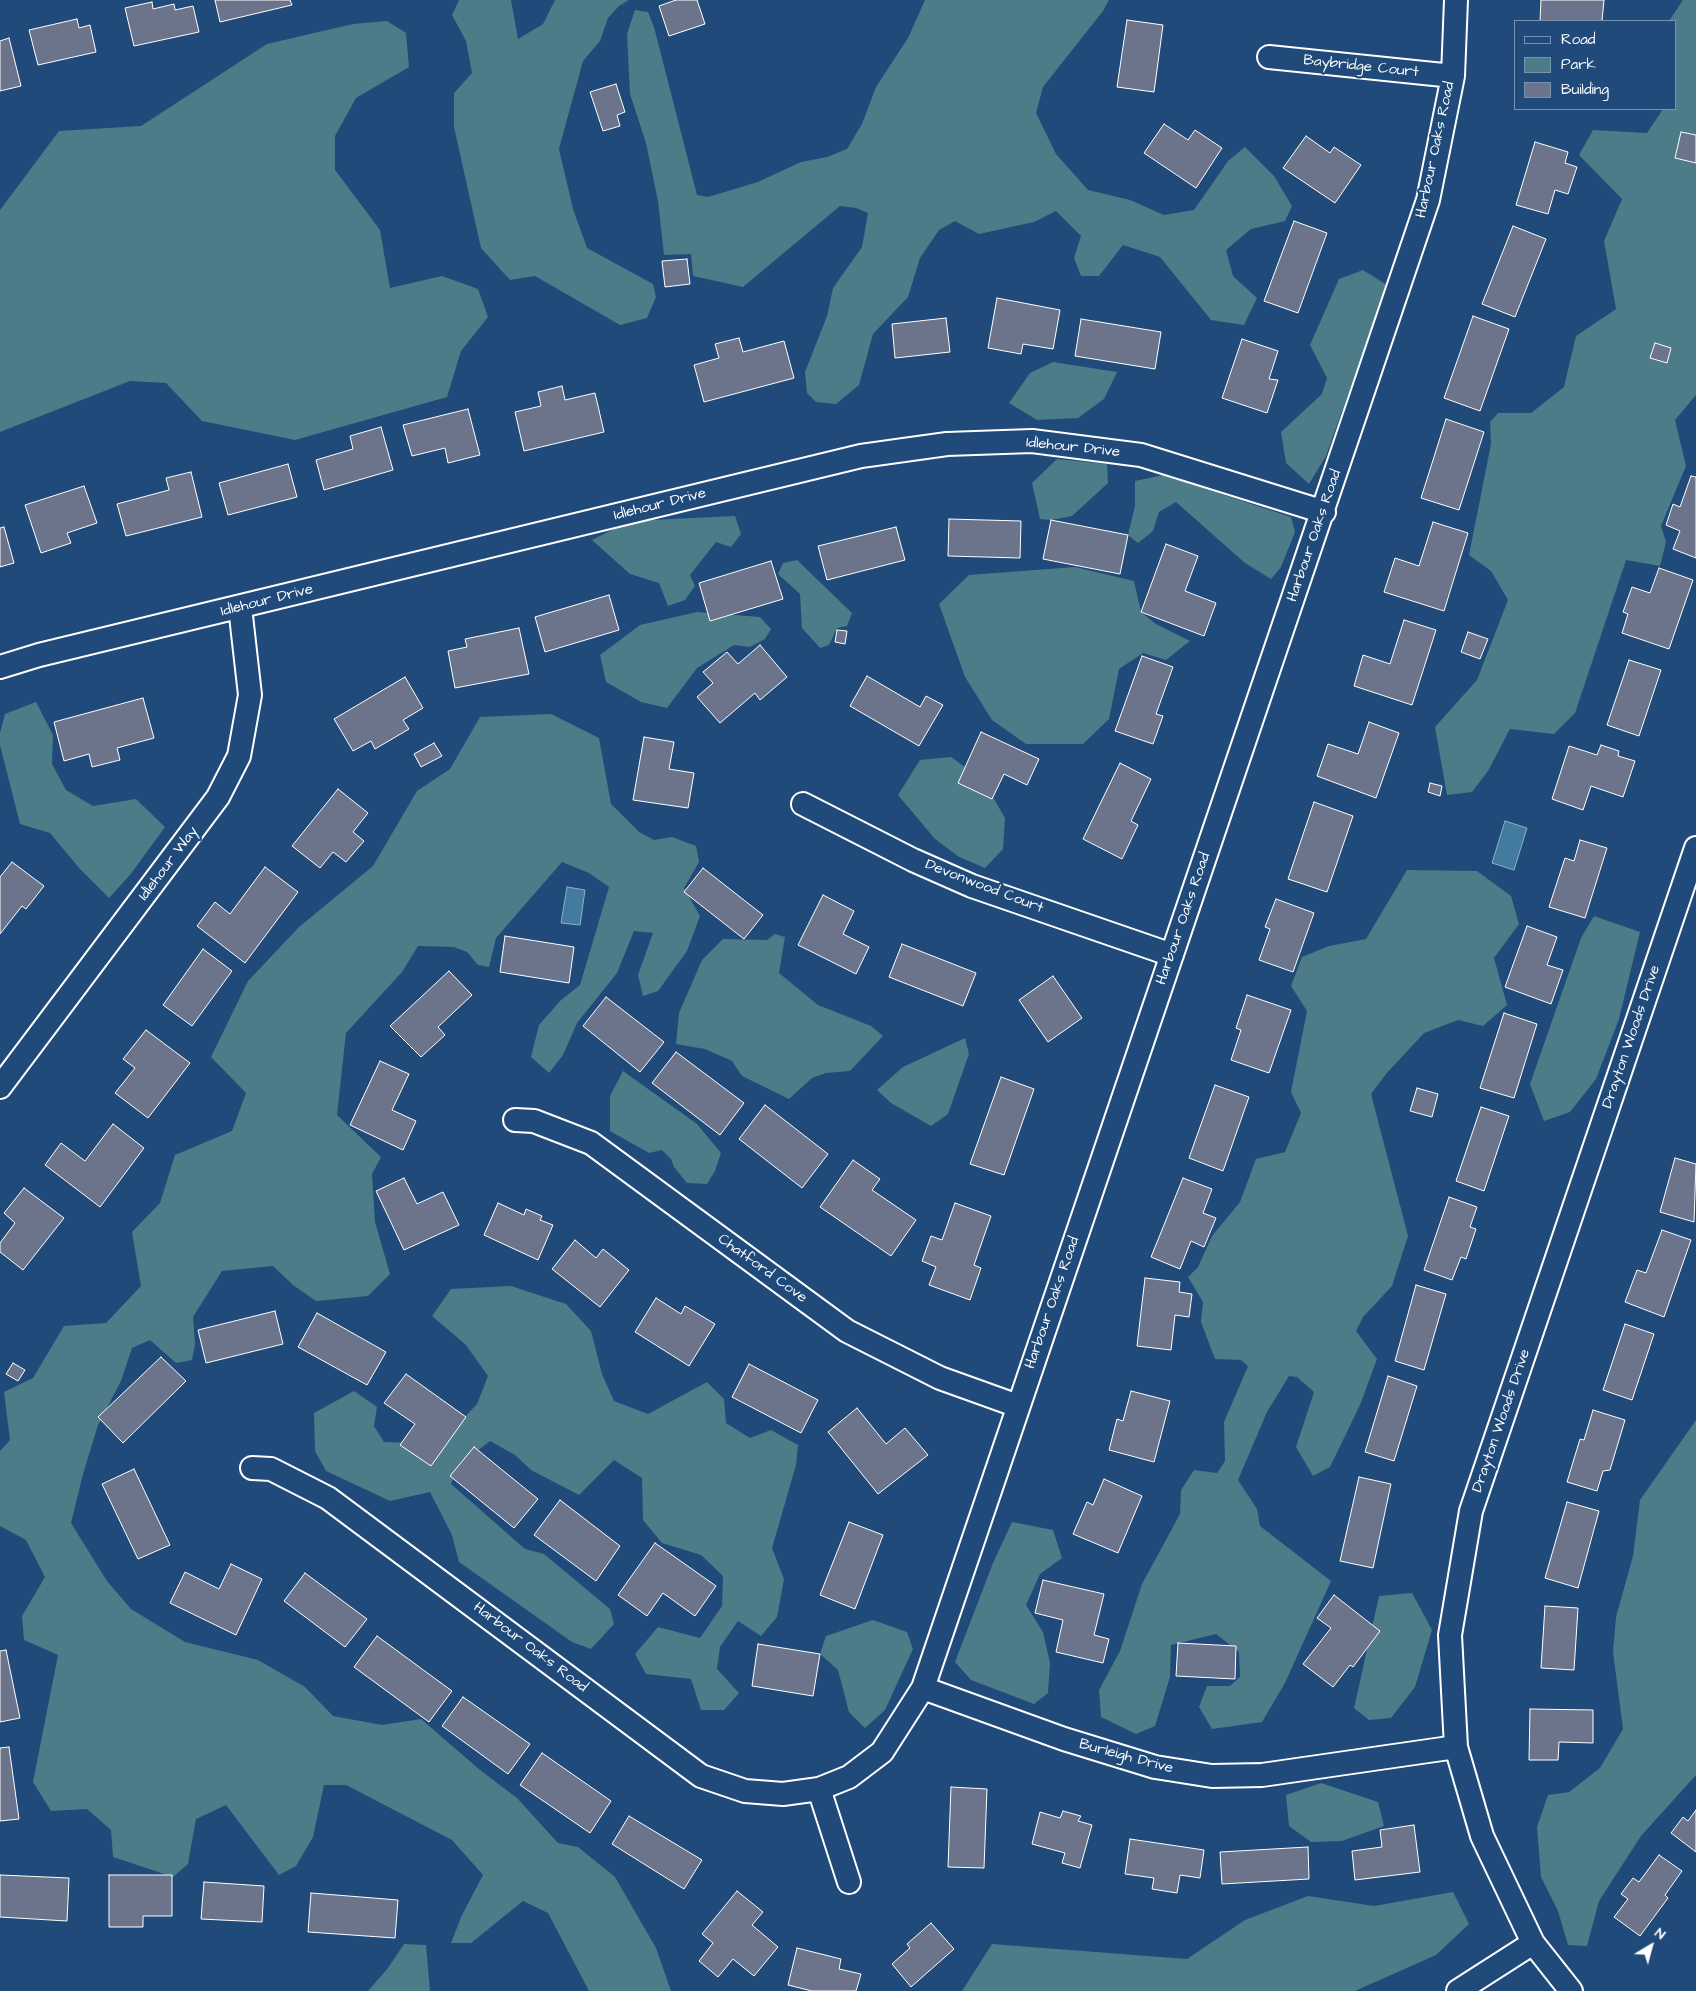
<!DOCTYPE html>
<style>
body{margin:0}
#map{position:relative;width:1696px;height:1991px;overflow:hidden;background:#1f4a7a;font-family:"Architects Daughter",sans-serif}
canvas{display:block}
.legend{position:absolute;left:1514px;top:20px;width:162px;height:90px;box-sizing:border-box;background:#1f4a7a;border:1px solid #7992af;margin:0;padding:6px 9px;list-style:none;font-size:15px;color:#fff}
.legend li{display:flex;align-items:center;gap:10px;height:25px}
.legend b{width:25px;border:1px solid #7992af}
.north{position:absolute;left:1626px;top:1921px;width:50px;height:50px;-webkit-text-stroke:4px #1f4a7a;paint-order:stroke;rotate:37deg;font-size:14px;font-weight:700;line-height:20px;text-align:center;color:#fff}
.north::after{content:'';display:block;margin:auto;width:18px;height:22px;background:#fff;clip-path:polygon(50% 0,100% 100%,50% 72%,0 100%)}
</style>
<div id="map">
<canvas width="1696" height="1991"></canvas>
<ul class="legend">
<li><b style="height:6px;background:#1f4a7a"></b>Road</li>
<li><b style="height:14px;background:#4b7c88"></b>Park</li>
<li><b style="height:14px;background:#6b748b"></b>Building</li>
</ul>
<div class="north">N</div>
</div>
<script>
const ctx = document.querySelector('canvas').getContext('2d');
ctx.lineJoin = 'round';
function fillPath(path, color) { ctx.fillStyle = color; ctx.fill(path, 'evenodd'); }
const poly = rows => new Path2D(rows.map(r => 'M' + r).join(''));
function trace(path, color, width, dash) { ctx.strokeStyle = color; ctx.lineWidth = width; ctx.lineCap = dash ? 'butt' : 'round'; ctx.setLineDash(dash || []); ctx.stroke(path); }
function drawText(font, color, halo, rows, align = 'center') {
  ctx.font = font + ' "Architects Daughter",sans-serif'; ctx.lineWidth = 4.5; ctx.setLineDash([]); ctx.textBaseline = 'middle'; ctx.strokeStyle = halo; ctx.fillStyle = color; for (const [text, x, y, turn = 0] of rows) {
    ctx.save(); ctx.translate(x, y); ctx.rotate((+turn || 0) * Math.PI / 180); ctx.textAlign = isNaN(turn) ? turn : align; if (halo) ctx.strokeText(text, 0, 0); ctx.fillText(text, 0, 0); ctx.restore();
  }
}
fillPath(poly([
 [459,0,511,0,518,39,543,24,555,0,629,0,619,6,608,18,600,41,583,61,559,149,573,209,587,248,653,284,656,297,647,318,620,325,535,276,510,280,481,248,454,127,454,93,472,73,466,41,452,15],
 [925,0,1109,0,1103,11,1043,87,1036,113,1056,154,1088,190,1130,200,1164,215,1194,210,1228,161,1245,147,1274,176,1292,206,1285,221,1251,229,1226,250,1233,276,1257,298,1244,325,1211,320,1160,257,1123,245,1099,276,1081,276,1074,258,1081,236,1056,211,1034,222,979,234,955,221,939,230,920,258,908,297,873,334,859,385,836,404,816,402,807,393,805,372,827,316,833,288,862,247,868,213,856,208,840,206,743,287,693,276,691,254,664,255,658,201,646,143,630,94,627,34,635,10,648,12,654,27,697,195,708,197,758,182,801,162,827,157,847,149,862,124,876,87,908,38],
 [1683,0,1696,0,1696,395,1675,420,1686,466,1661,526,1666,542,1660,566,1626,560,1575,713,1554,734,1510,729,1488,771,1472,792,1447,795,1435,727,1477,680,1508,600,1491,571,1469,555,1491,444,1490,422,1498,413,1531,413,1564,387,1576,336,1616,309,1604,241,1622,199,1579,155,1593,130,1647,133,1663,109,1675,109,1675,21,1669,21],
 [387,21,406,33,409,67,356,98,335,136,335,170,380,230,390,288,442,276,478,289,488,317,461,351,447,397,295,440,202,421,166,383,130,381,0,432,0,210,59,131,141,126,267,44,353,24],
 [1363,270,1387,285,1326,456,1309,484,1286,463,1281,432,1322,394,1327,378,1310,345,1339,279],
 [1053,362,1117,372,1104,399,1078,418,1037,420,1009,403,1030,373],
 [1057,459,1107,464,1108,483,1072,516,1051,520,1040,519,1032,483],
 [1163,475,1291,517,1295,532,1281,567,1271,579,1245,563,1176,502,1159,512,1153,531,1138,543,1128,535,1135,506,1135,481],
 [735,516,741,534,731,547,716,542,690,575,695,586,685,600,668,606,659,583,630,574,592,540,630,521],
 [797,560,852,613,847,626,837,628,829,645,820,648,802,628,800,594,778,574,783,563],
 [1075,567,1134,581,1141,612,1156,624,1190,641,1166,660,1143,653,1119,669,1109,719,1083,744,1026,744,992,720,965,677,939,604,969,575],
 [697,612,760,617,771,629,765,639,750,647,734,645,697,668,667,708,641,702,606,682,600,655,640,625],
 [36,702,53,735,52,764,66,790,93,806,136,799,165,827,130,875,109,898,80,869,50,833,20,824,0,745,0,733,5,714],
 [551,714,599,738,611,804,639,832,654,840,672,837,696,846,699,862,684,888,700,916,687,951,658,991,643,996,638,975,653,933,634,931,617,973,577,1023,563,1055,549,1073,531,1057,539,1025,561,1000,580,985,609,887,589,873,562,862,496,938,489,967,478,965,467,952,454,947,418,946,402,972,346,1033,337,1115,381,1157,372,1174,375,1222,390,1274,368,1296,316,1301,293,1285,273,1266,222,1271,193,1317,195,1344,192,1360,176,1363,150,1340,132,1348,121,1381,98,1425,83,1474,71,1523,107,1581,131,1609,185,1642,258,1660,305,1687,333,1716,382,1725,421,1719,480,1770,517,1798,558,1843,578,1847,615,1877,656,1948,671,1991,589,1991,548,1913,523,1901,471,1943,451,1943,462,1915,483,1875,452,1840,346,1785,324,1785,313,1837,296,1866,279,1875,226,1805,196,1819,188,1864,173,1877,113,1857,111,1830,87,1809,51,1811,33,1782,58,1655,24,1640,22,1616,45,1577,26,1540,0,1526,0,1451,10,1440,4,1392,33,1378,64,1326,106,1323,141,1286,132,1232,160,1203,175,1155,232,1131,246,1093,211,1057,248,981,299,927,373,866,417,791,450,769,480,717],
 [951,757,983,780,1005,818,1003,849,985,868,959,857,935,839,898,795,920,760],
 [1407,870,1477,871,1511,896,1519,924,1494,958,1507,1005,1483,1026,1458,1020,1424,1033,1386,1074,1371,1094,1408,1236,1392,1286,1363,1317,1356,1331,1377,1359,1360,1405,1330,1467,1313,1476,1296,1447,1314,1392,1297,1377,1289,1376,1267,1412,1238,1480,1257,1509,1260,1526,1331,1581,1285,1683,1262,1722,1212,1729,1199,1707,1207,1686,1230,1686,1240,1677,1239,1652,1216,1634,1171,1645,1170,1677,1155,1726,1136,1734,1101,1717,1099,1690,1120,1651,1142,1584,1180,1514,1181,1490,1194,1470,1217,1473,1225,1461,1224,1422,1248,1366,1241,1360,1215,1359,1201,1322,1203,1302,1188,1277,1198,1267,1212,1236,1240,1202,1256,1159,1285,1152,1301,1113,1291,1092,1307,1011,1291,986,1302,957,1329,946,1366,939],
 [1594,916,1640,932,1619,1019,1596,1079,1570,1112,1544,1121,1530,1084,1581,938],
 [775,934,785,937,779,973,818,1005,871,1026,883,1036,850,1071,826,1073,812,1078,789,1099,742,1076,732,1061,705,1049,676,1044,679,1013,702,960,723,939,767,940],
 [965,1038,969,1054,948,1114,931,1126,891,1103,877,1090,903,1067],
 [623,1071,697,1124,721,1153,715,1171,707,1184,687,1183,674,1167,671,1159,662,1150,649,1153,610,1131,610,1096],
 [511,1286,566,1304,591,1331,602,1374,614,1401,648,1414,707,1382,724,1399,726,1423,750,1438,771,1430,798,1445,796,1465,772,1548,784,1579,777,1617,761,1636,738,1621,720,1647,717,1669,739,1693,724,1710,701,1710,691,1679,646,1674,635,1654,658,1627,700,1638,722,1606,723,1576,701,1555,662,1543,643,1520,642,1478,614,1460,579,1495,531,1470,515,1455,490,1441,458,1466,451,1484,525,1549,544,1554,610,1609,614,1624,591,1649,572,1642,459,1562,452,1535,430,1492,390,1501,326,1471,315,1451,314,1413,354,1391,377,1407,374,1426,384,1442,439,1444,477,1404,488,1376,466,1345,432,1316,451,1289],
 [1696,1420,1696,1775,1641,1836,1599,1901,1587,1946,1568,1945,1558,1911,1541,1877,1537,1827,1548,1795,1569,1792,1600,1768,1623,1729,1613,1652,1616,1617,1633,1556,1640,1500],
 [1012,1522,1053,1530,1062,1558,1040,1574,1026,1605,1043,1632,1050,1663,1048,1693,1034,1704,971,1680,955,1662,993,1563],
 [1412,1593,1432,1630,1415,1687,1391,1718,1369,1720,1354,1708,1379,1596],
 [873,1620,907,1632,913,1649,885,1710,865,1728,849,1712,838,1670,820,1654,826,1636],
 [1321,1783,1378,1802,1384,1826,1342,1841,1311,1842,1289,1826,1286,1795],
 [1453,1892,1469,1924,1436,1955,1355,1991,962,1991,992,1944,1187,1959,1245,1920,1308,1896,1374,1906],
 [404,1944,426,1945,430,1991,368,1991,388,1968]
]), '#4b7c88');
const water = poly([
 [1505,821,1527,828,1514,870,1492,863,1505,821],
 [567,887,585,890,580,925,561,923,567,887]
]);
fillPath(water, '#427b9d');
trace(water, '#8eb0c4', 1);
const building = poly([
 [215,0,290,0,292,5,220,22,215,0],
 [676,0,697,0,705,24,669,36,659,6,676,0],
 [1541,0,1604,0,1602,21,1540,21,1541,0],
 [152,2,153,9,174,4,175,10,193,6,199,32,134,46,125,8,152,2],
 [77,19,79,28,90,25,96,52,38,65,29,30,77,19],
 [1127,20,1163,25,1154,92,1117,87,1127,20],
 [9,38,21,86,0,91,0,41,9,38],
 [616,84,625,112,617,115,620,126,603,131,590,92,616,84],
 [1164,124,1188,140,1195,130,1222,148,1196,188,1144,153,1164,124],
 [1681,132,1696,135,1696,163,1675,158,1681,132],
 [1306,136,1330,153,1334,147,1361,165,1335,203,1283,168,1306,136],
 [1535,142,1568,152,1565,163,1577,167,1568,194,1555,190,1548,214,1516,205,1535,142],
 [1294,221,1327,233,1298,313,1264,301,1294,221],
 [1513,226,1546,239,1515,317,1482,304,1513,226],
 [687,259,690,284,665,287,662,261,687,259],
 [997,298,1060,310,1053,349,1023,344,1021,354,988,348,997,298],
 [1473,316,1509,329,1480,411,1444,398,1473,316],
 [946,318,950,352,895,358,892,324,946,318],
 [1081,319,1161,332,1155,369,1075,356,1081,319],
 [739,338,743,352,784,341,794,378,704,402,694,365,719,358,715,344,739,338],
 [1242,339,1278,351,1269,379,1278,380,1267,413,1222,398,1242,339],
 [1655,343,1671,348,1667,363,1650,358,1655,343],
 [562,386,565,400,595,393,604,432,524,451,515,412,541,406,538,392,562,386],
 [468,409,480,455,448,463,445,448,412,456,403,425,468,409],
 [1446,419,1484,432,1459,510,1421,498,1446,419],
 [381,427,393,470,324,490,316,460,353,449,350,436,381,427],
 [288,464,297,497,228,515,219,483,288,464],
 [191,472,202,517,126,536,117,504,169,490,166,478,191,472],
 [1691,476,1696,477,1696,558,1673,549,1680,531,1666,525,1673,504,1680,507,1691,476],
 [84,486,97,523,67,533,71,543,41,553,25,505,84,486],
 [949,519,1021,521,1020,558,948,556,949,519],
 [1051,520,1128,535,1120,574,1043,559,1051,520],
 [1433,522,1468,533,1444,611,1384,592,1395,558,1419,566,1433,522],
 [4,527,14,563,0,567,0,528,4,527],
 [896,527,905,560,827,580,818,546,896,527],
 [1166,544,1198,556,1185,591,1216,603,1204,636,1141,612,1166,544],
 [771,561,783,599,710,621,699,583,771,561],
 [1659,568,1693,580,1669,649,1622,633,1628,614,1623,612,1632,587,1650,593,1659,568],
 [609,595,619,630,545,652,535,617,609,595],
 [1404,620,1436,630,1412,705,1354,686,1363,655,1390,664,1404,620],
 [519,628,529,674,455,688,448,651,467,647,465,639,519,628],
 [837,630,847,631,845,644,835,642,837,630],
 [1468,632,1488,639,1480,659,1461,652,1468,632],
 [760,645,787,677,760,700,755,693,720,723,697,697,713,683,703,672,727,652,738,664,760,645],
 [1142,656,1173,667,1156,714,1163,716,1153,744,1115,731,1142,656],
 [1629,660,1661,670,1639,736,1607,725,1629,660],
 [867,676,920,707,926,696,943,705,919,746,850,706,867,676],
 [405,677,423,708,403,720,409,729,375,749,371,741,353,751,334,719,405,677],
 [143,698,154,738,117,748,120,760,92,767,89,754,64,761,54,722,143,698],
 [1369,722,1399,733,1376,798,1317,776,1328,744,1358,754,1369,722],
 [981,732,1039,759,1027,785,1004,774,992,799,958,783,981,732],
 [644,737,674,742,669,769,694,773,688,808,633,800,644,737],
 [434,743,442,756,421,767,414,754,434,743],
 [1601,745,1619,751,1618,756,1635,761,1623,797,1591,786,1583,810,1552,799,1569,746,1597,755,1601,745],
 [1120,763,1151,779,1131,821,1138,825,1122,859,1083,839,1120,763],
 [1430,783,1442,786,1440,796,1428,792,1430,783],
 [338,789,368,813,353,832,364,841,346,862,333,852,320,868,292,846,338,789],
 [1314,802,1353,816,1327,892,1288,879,1314,802],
 [1580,840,1607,848,1585,918,1549,907,1565,858,1574,861,1580,840],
 [12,862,44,886,26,909,22,906,0,934,0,877,12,862],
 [265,867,298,892,245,963,197,926,215,902,230,914,265,867],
 [703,868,763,915,744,939,684,892,703,868],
 [823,895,854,911,843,934,869,947,856,974,798,945,823,895],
 [1276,899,1314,913,1293,972,1259,960,1270,929,1265,927,1276,899],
 [1527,926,1557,937,1547,965,1563,970,1551,1004,1505,987,1527,926],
 [505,936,574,947,569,983,500,972,505,936],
 [902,944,976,973,963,1006,889,977,902,944],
 [203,949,232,971,192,1026,163,1005,203,949],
 [449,971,472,995,438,1027,445,1035,421,1057,390,1026,449,971],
 [1053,976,1082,1018,1048,1042,1019,1000,1053,976],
 [1247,995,1291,1010,1269,1073,1231,1060,1241,1030,1236,1028,1247,995],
 [606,997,664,1042,640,1072,583,1026,606,997],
 [1504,1013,1537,1024,1514,1098,1480,1088,1504,1013],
 [146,1030,190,1063,148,1118,115,1093,135,1068,123,1059,146,1030],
 [676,1052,744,1103,720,1135,652,1083,676,1052],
 [380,1061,409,1074,392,1110,416,1121,403,1150,350,1125,380,1061],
 [1001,1077,1034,1089,1004,1175,970,1164,1001,1077],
 [1215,1085,1249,1097,1223,1171,1189,1158,1215,1085],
 [1417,1088,1438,1094,1432,1117,1410,1111,1417,1088],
 [765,1105,828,1154,802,1188,739,1139,765,1105],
 [1481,1107,1509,1116,1484,1191,1456,1181,1481,1107],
 [113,1124,144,1148,100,1207,45,1165,61,1143,85,1161,113,1124],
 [1675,1158,1696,1164,1694,1222,1660,1212,1675,1158],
 [853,1160,880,1179,872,1190,916,1220,891,1256,820,1207,853,1160],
 [404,1178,417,1204,443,1192,459,1225,404,1250,376,1191,404,1178],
 [1183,1178,1212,1189,1203,1213,1216,1218,1204,1247,1191,1241,1180,1269,1151,1257,1183,1178],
 [24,1188,64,1218,23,1270,0,1252,0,1243,15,1223,4,1213,24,1188],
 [1449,1197,1477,1207,1470,1227,1476,1229,1466,1259,1461,1257,1452,1280,1424,1270,1449,1197],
 [498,1203,524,1215,526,1209,542,1216,540,1220,553,1225,538,1260,484,1235,498,1203],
 [955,1203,991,1216,974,1265,981,1268,970,1300,929,1285,936,1267,922,1261,931,1236,942,1240,955,1203],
 [1662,1230,1691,1240,1664,1317,1625,1302,1637,1270,1646,1273,1662,1230],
 [575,1240,596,1258,603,1249,629,1270,600,1307,552,1269,575,1240],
 [1145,1278,1180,1282,1179,1292,1192,1294,1189,1317,1175,1315,1171,1350,1137,1346,1145,1278],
 [1416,1285,1446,1294,1424,1370,1395,1361,1416,1285],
 [656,1298,681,1314,685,1306,715,1324,689,1366,635,1332,656,1298],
 [275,1311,283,1344,206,1363,198,1330,275,1311],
 [317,1313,386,1352,367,1385,298,1347,317,1313],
 [1625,1324,1654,1334,1632,1400,1603,1390,1625,1324],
 [161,1357,186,1381,123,1443,98,1417,161,1357],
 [13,1363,25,1370,18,1381,6,1374,13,1363],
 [749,1364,818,1400,801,1433,732,1397,749,1364],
 [406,1374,466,1417,431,1466,400,1445,415,1424,384,1403,406,1374],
 [1388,1376,1417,1386,1394,1461,1365,1452,1388,1376],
 [1131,1391,1170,1401,1154,1462,1109,1450,1117,1419,1123,1421,1131,1391],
 [857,1408,886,1444,905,1428,928,1455,878,1494,828,1432,857,1408],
 [1593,1410,1625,1420,1610,1470,1603,1471,1597,1491,1567,1482,1580,1439,1584,1440,1593,1410],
 [474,1447,538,1499,514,1528,450,1476,474,1447],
 [134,1469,170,1545,138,1559,102,1484,134,1469],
 [1359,1477,1391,1484,1373,1568,1340,1561,1359,1477],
 [1104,1479,1142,1496,1118,1553,1073,1534,1087,1502,1093,1505,1104,1479],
 [560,1500,620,1546,596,1581,534,1535,560,1500],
 [1567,1502,1599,1511,1578,1588,1545,1578,1567,1502],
 [849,1522,883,1535,855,1609,820,1595,849,1522],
 [655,1543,716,1586,695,1616,663,1593,647,1616,618,1595,655,1543],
 [231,1564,262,1579,236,1635,170,1603,185,1572,219,1589,231,1564],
 [305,1573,367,1619,345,1647,284,1601,305,1573],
 [1043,1580,1104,1594,1094,1635,1109,1639,1103,1663,1056,1652,1063,1620,1035,1613,1043,1580],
 [1334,1595,1380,1631,1353,1667,1350,1665,1333,1687,1303,1664,1331,1628,1317,1618,1334,1595],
 [1545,1606,1578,1608,1574,1670,1541,1668,1545,1606],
 [377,1636,452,1691,429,1722,354,1667,377,1636],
 [1178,1643,1236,1646,1235,1679,1176,1676,1178,1643],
 [758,1644,820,1654,813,1696,752,1686,758,1644],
 [6,1650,20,1718,0,1722,0,1651,6,1650],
 [463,1697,530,1744,508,1774,442,1726,463,1697],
 [1530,1709,1593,1710,1593,1743,1559,1742,1558,1760,1529,1760,1530,1709],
 [9,1747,19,1819,0,1821,0,1748,9,1747],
 [542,1753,611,1801,590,1833,520,1785,542,1753],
 [951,1787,987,1789,984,1868,948,1867,951,1787],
 [1696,1810,1696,1852,1671,1833,1683,1817,1688,1821,1696,1810],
 [1063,1811,1081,1816,1078,1821,1092,1825,1080,1868,1062,1863,1065,1853,1032,1844,1040,1812,1060,1818,1063,1811],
 [629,1816,702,1860,684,1889,612,1844,629,1816],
 [1414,1825,1420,1872,1355,1880,1352,1851,1382,1847,1380,1830,1414,1825],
 [1130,1839,1204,1850,1200,1878,1180,1875,1177,1893,1152,1889,1154,1878,1125,1874,1130,1839],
 [1308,1847,1309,1879,1222,1884,1220,1852,1308,1847],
 [1659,1855,1682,1871,1665,1895,1668,1898,1640,1936,1614,1917,1628,1899,1621,1894,1633,1878,1639,1882,1659,1855],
 [0,1875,69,1878,67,1921,0,1917,0,1875],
 [109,1875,172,1875,172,1916,143,1916,143,1927,109,1927,109,1875],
 [204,1882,264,1886,262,1922,201,1919,204,1882],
 [737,1891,763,1912,752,1925,778,1947,754,1976,733,1959,718,1977,699,1961,713,1943,702,1934,737,1891],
 [311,1893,398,1900,395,1938,308,1932,311,1893],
 [931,1923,954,1949,911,1987,892,1964,910,1948,907,1944,931,1923],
 [797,1948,841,1959,839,1969,861,1974,856,1991,812,1991,788,1985,797,1948]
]);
fillPath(building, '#6b748b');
trace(building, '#fff', 1);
const street = poly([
 [1269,57,1453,76],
 [0,667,39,655,861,456,947,444,1032,441,1141,455,1324,512],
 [803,804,913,860,972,886,1172,955],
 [0,1087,218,797,239,756,250,695,240,607],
 [515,1120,534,1121,591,1143,847,1331,940,1378,1018,1406],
 [252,1468,271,1469,328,1498,701,1776,745,1791,783,1794,819,1789,849,1777,882,1752,923,1688,1428,200,1453,76,1456,0],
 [923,1688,1064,1739,1155,1767,1212,1776,1262,1775,1456,1747],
 [819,1789,849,1882],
 [1458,1991,1533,1943],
 [1571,1991,1533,1943,1482,1836,1456,1747,1450,1635,1471,1511,1696,848]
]);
trace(street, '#fff', 26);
trace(street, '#1f4a7a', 22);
drawText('15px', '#fff', '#1f4a7a', [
 ["Baybridge Court",1361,67,6],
 ["Harbour Oaks Road",1436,150,-78],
 ["Idlehour Drive",1073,448,6],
 ["Idlehour Drive",660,505,-14],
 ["Harbour Oaks Road",1315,536,-71],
 ["Idlehour Drive",267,601,-14],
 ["Idlehour Way",169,864,-53],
 ["Devonwood Court",984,887,21],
 ["Harbour Oaks Road",1184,919,-71],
 ["Drayton Woods Drive",1632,1037,-71],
 ["Chatford Cove",762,1269,36],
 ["Harbour Oaks Road",1053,1303,-71],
 ["Drayton Woods Drive",1502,1421,-71],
 ["Harbour Oaks Road",530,1648,37],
 ["Burleigh Drive",1126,1757,15]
]);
</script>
